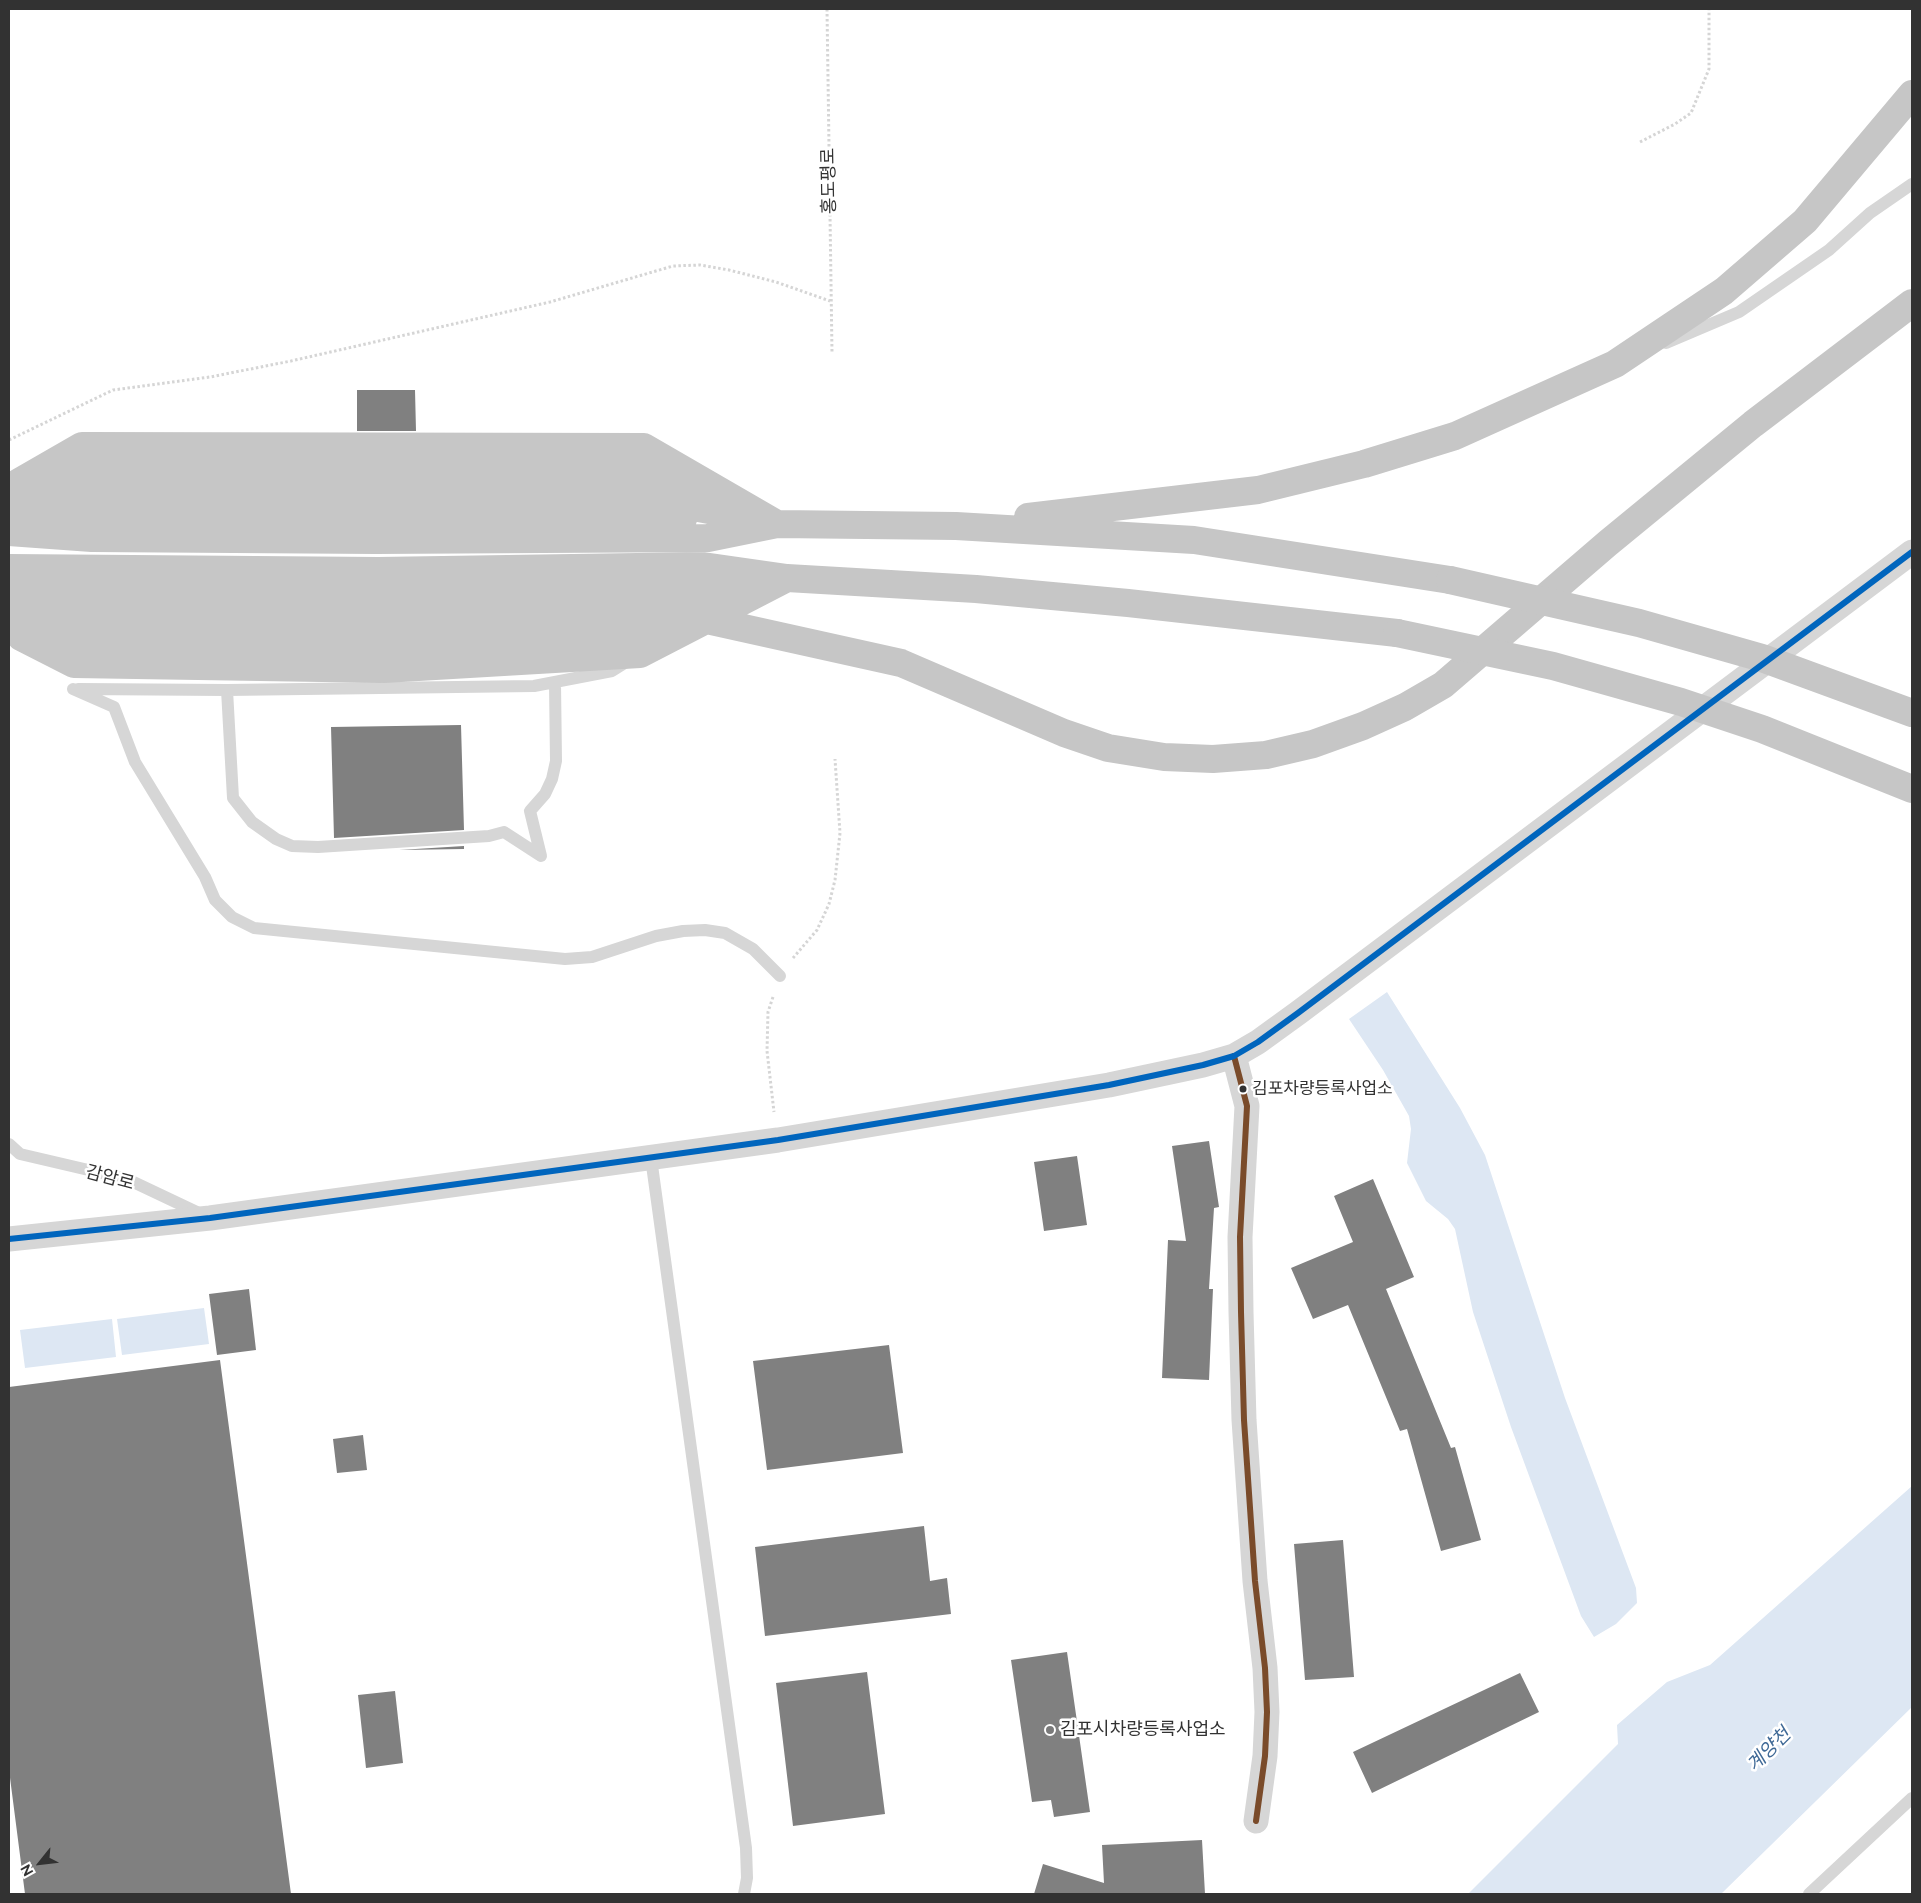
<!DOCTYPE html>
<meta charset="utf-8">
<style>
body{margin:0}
#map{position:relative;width:1921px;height:1903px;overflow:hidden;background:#fff;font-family:Raleway,sans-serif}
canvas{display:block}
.frame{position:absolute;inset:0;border:10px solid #323232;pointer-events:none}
.north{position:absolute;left:15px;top:1838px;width:50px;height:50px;-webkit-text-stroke:4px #fff;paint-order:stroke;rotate:241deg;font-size:14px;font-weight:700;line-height:20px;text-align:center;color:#323232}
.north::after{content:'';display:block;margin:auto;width:18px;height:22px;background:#323232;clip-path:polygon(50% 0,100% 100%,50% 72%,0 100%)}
</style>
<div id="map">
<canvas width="1921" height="1903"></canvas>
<div class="frame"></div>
<div class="north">N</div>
</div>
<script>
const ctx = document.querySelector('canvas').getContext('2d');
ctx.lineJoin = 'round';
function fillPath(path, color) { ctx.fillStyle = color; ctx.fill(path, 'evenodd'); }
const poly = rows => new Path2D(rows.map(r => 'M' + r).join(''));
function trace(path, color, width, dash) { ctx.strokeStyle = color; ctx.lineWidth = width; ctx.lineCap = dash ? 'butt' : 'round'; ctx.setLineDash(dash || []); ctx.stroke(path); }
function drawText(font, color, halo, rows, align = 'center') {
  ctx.font = font + ' Raleway,"Noto Sans KR",sans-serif'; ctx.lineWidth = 5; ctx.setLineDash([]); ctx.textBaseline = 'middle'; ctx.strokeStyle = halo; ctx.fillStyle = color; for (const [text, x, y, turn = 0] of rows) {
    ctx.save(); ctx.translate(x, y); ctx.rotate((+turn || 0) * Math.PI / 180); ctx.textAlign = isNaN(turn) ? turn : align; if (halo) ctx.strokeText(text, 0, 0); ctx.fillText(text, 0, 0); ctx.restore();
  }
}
fillPath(poly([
 [1387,992,1460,1108,1485,1155,1565,1398,1636,1588,1637,1603,1616,1624,1594,1637,1581,1616,1511,1427,1473,1312,1455,1229,1448,1219,1426,1201,1407,1163,1411,1129,1409,1116,1383,1070,1349,1019],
 [204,1308,209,1344,122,1355,117,1319],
 [112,1319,116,1357,25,1368,20,1330],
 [1912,1486,1912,1707,1721,1894,1468,1894,1618,1744,1617,1725,1667,1682,1710,1665]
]), '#dde7f3');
fillPath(poly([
 [357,390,415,390,416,431,357,431],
 [461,725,464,830,334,838,331,727],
 [464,846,464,849,399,850],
 [1209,1141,1219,1207,1214,1208,1209,1289,1213,1289,1209,1380,1162,1378,1168,1240,1186,1241,1172,1146],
 [1077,1156,1087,1225,1044,1231,1034,1162],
 [1373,1179,1414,1277,1386,1289,1451,1448,1455,1447,1481,1540,1441,1551,1407,1429,1400,1431,1348,1305,1313,1319,1291,1268,1353,1242,1334,1196],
 [249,1289,256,1350,217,1355,209,1294],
 [889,1345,903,1453,767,1470,753,1361],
 [220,1360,291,1894,25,1894,9,1770,9,1387],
 [363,1435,367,1470,337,1473,333,1439],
 [924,1526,930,1581,947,1578,951,1614,765,1636,755,1547],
 [1343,1540,1354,1677,1305,1680,1294,1544],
 [1067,1652,1090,1812,1054,1817,1051,1800,1032,1802,1011,1660],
 [867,1672,885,1814,793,1826,776,1683],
 [1520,1673,1539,1712,1372,1793,1353,1752],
 [395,1691,403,1763,366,1768,358,1695],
 [1202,1840,1205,1894,1034,1894,1043,1864,1104,1883,1102,1845]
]), '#808080');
trace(poly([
 [827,9,832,352],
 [1640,142,1675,124,1691,113,1709,69,1709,9],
 [9,440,113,390,210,377,291,361,550,302,673,266,700,265,729,270,776,282,830,301],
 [793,958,817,930,829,904,835,880,840,833,835,759],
 [773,997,768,1012,767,1051,774,1112]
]), '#d5d5d5', 3, [2.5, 2.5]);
trace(poly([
 [1666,343,1739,312,1829,250,1870,213,1912,184],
 [73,689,114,707,135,762,205,877,215,900,232,917,254,928,565,959,592,957,656,936,683,931,705,930,725,933,753,949,780,976],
 [78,689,227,690,534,686,612,671,628,661],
 [227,690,233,798,252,822,276,839,292,846,318,847,489,836,504,832,541,856,530,811,545,794,552,779,556,761,555,683],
 [9,1144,20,1154,127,1179,203,1215],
 [651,1158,746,1848,747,1878,744,1894],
 [1809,1894,1912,1798]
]), '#d6d6d6', 12);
trace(poly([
 [1234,1056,1247,1106,1240,1237,1241,1312,1244,1420,1255,1581,1265,1668,1267,1712,1265,1756,1256,1821],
 [9,1239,210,1218,778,1140,1109,1085,1203,1065,1234,1056,1258,1042,1298,1013,1912,552]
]), '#d6d6d6', 25);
trace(poly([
 [9,488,82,446,644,447,777,524],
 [34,492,91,472,380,469,640,472,693,486],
 [9,512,89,495,381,493,641,497,756,519],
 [1028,517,1258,490,1364,464,1455,436,1615,364,1724,291,1805,221,1912,94],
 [47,519,89,515,683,519],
 [9,532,92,538,376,540,708,538,777,524,956,526,1194,540,1450,580],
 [9,568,378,571,703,566,787,578,976,589,1128,603,1397,633],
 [17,583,67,588,382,593,657,587,711,583],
 [9,599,68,614,384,616,659,611,742,589],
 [9,615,69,639,383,641,600,633,707,620,901,663,1064,733,1108,748,1164,757,1213,759,1266,755,1313,744,1363,726,1405,707,1443,685,1608,543,1753,424,1912,303],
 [21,637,74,664,384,669,640,654,787,578]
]), '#c6c6c6', 28);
trace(poly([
 [1450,580,1639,623,1762,658,1912,713],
 [1397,633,1553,666,1681,702,1762,729,1912,789]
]), '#c6c6c6', 28);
trace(poly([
 [1234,1056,1247,1106,1240,1237,1241,1312,1244,1420,1255,1581,1265,1668,1267,1712,1265,1756,1256,1821]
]), '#7a4b2a', 6);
trace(poly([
 [9,1239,210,1218,778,1140,1109,1085,1203,1065,1234,1056,1258,1042,1298,1013,1912,552]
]), '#0065bd', 6);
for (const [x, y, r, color] of [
 [1243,1089,4.5,"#323232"],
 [1050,1730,5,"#7a7a7a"]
]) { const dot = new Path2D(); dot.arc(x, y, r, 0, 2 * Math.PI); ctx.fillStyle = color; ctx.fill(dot); trace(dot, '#fff', 2); }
drawText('17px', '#323232', '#fff', [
 ["김포차량등록사업소",1252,1089]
], 'left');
drawText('18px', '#323232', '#fff', [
 ["홍도평로",829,181,-91],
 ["감암로",110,1178,15]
]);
drawText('18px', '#323232', '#fff', [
 ["김포시차량등록사업소",1060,1730]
], 'left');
drawText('italic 19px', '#3f6996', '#fff', [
 ["계양천",1769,1750,-45]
]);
</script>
